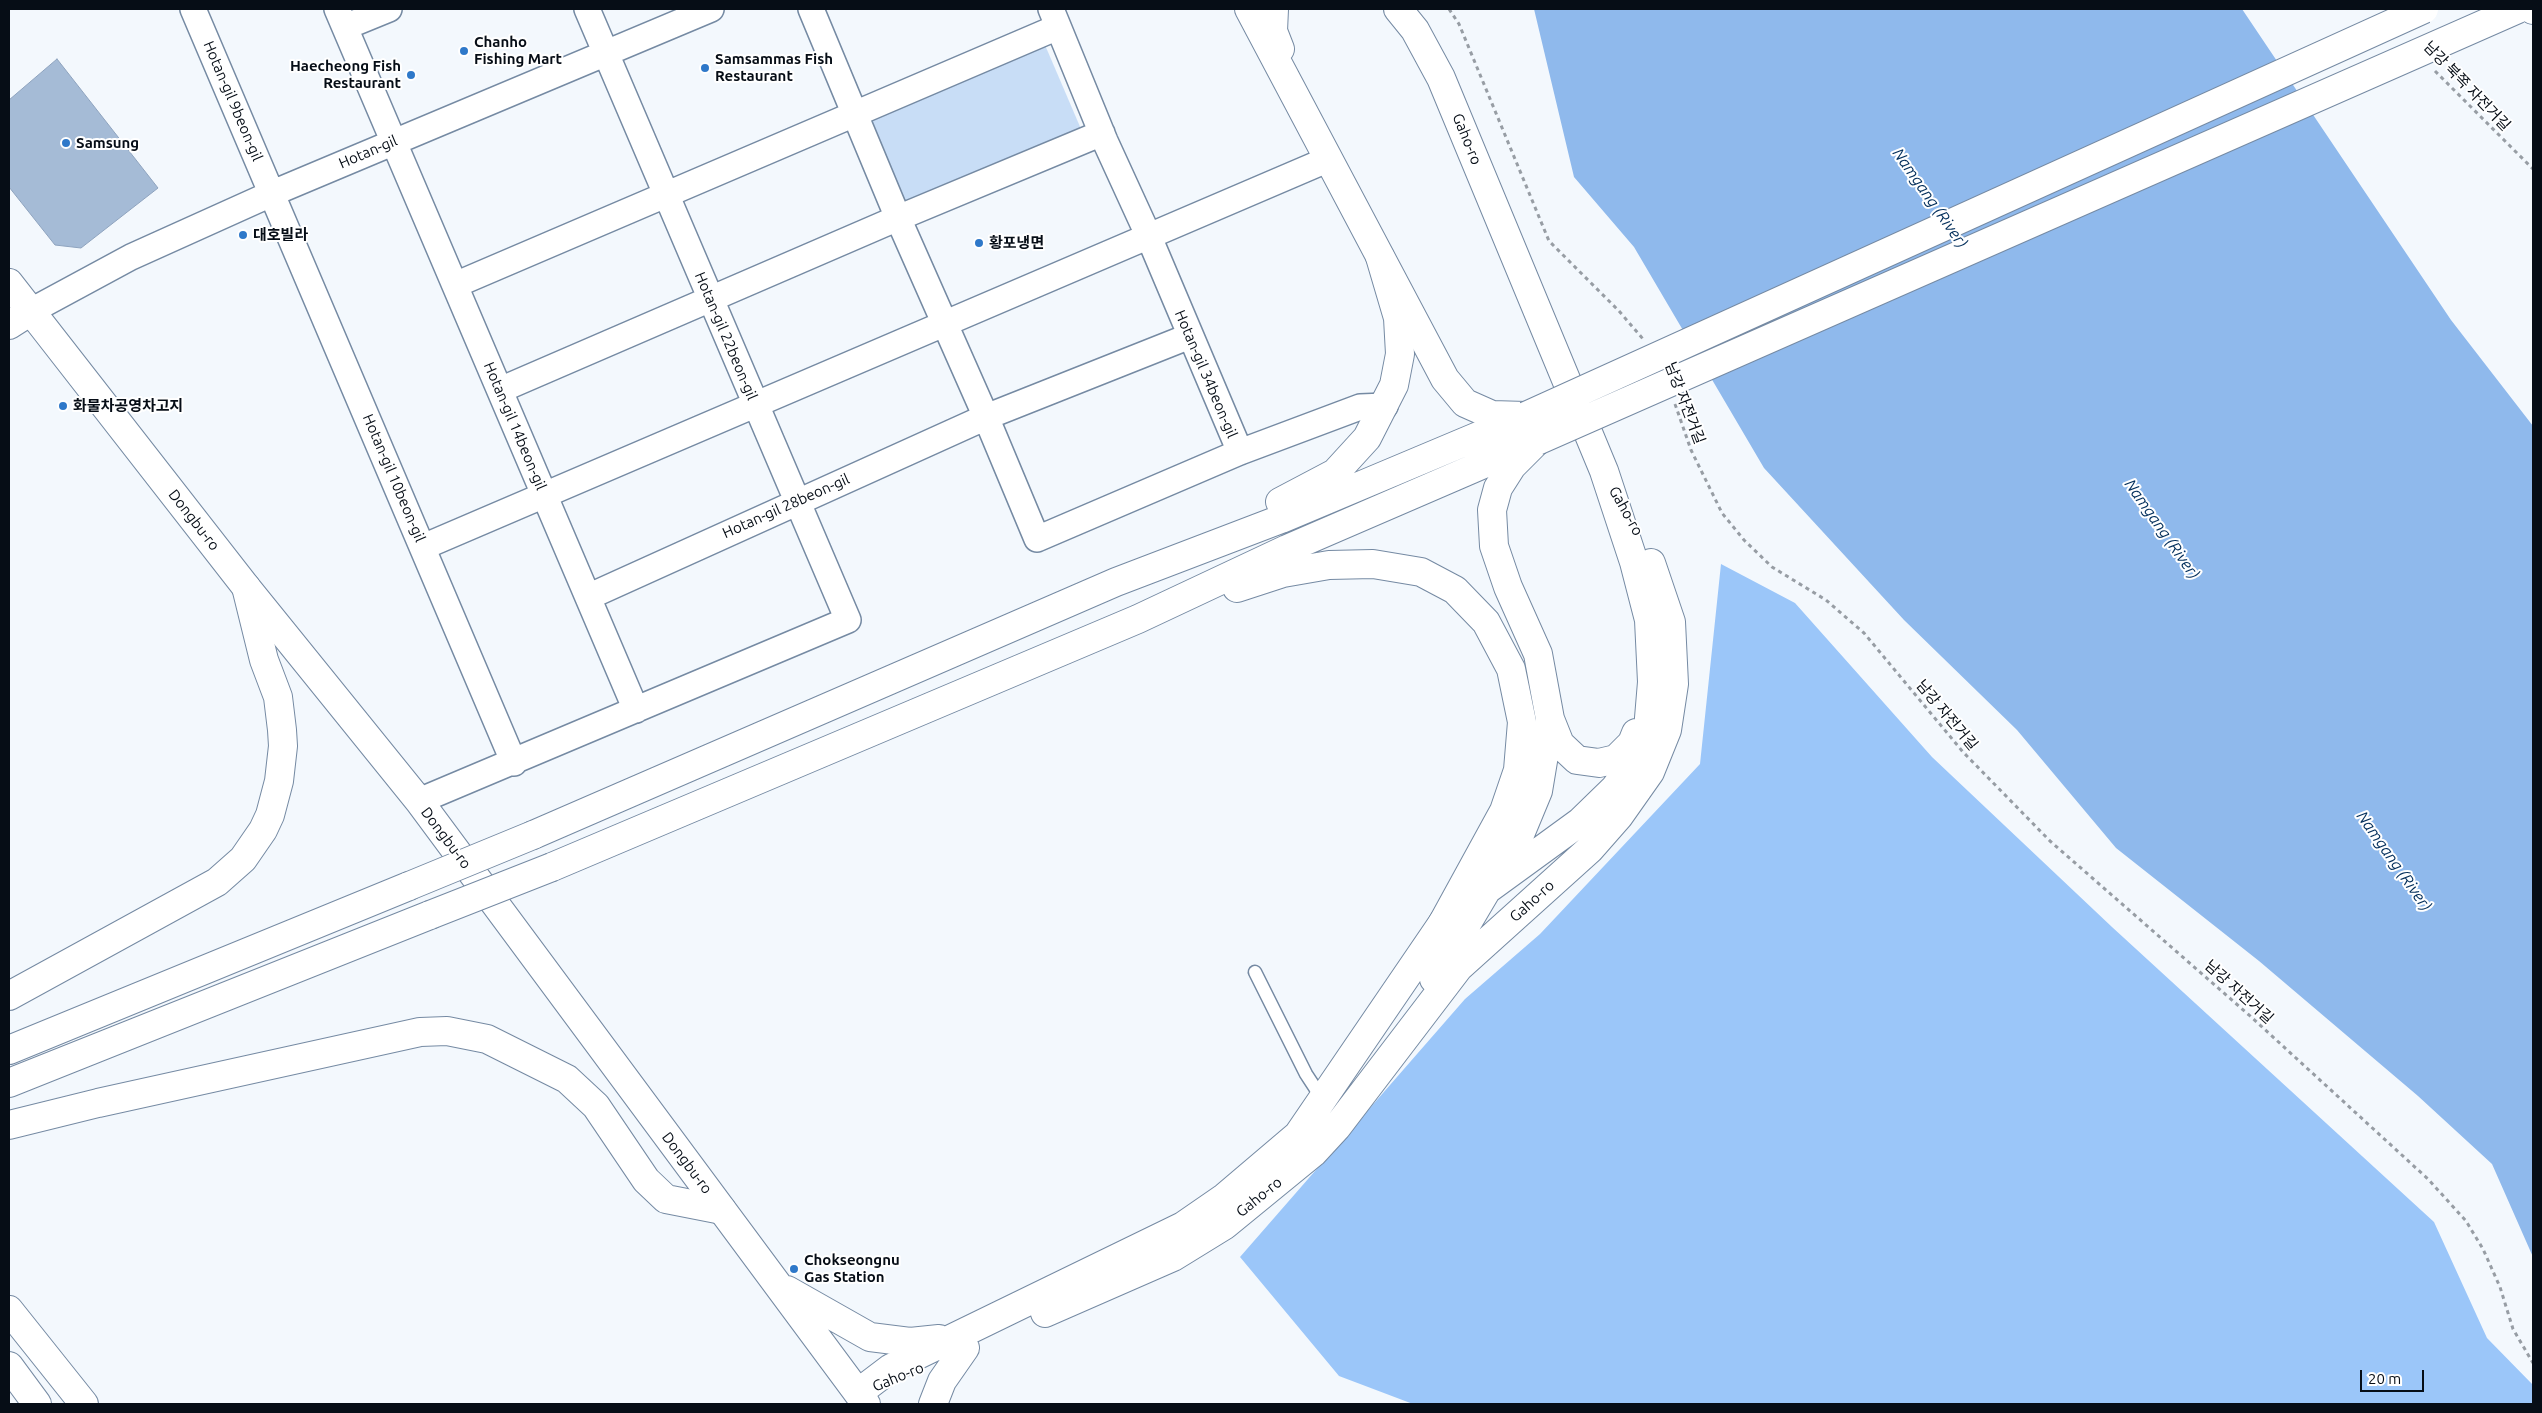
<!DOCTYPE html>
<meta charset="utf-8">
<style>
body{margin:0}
#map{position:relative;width:2542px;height:1413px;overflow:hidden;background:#f3f8fd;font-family:Ubuntu,sans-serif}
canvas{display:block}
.frame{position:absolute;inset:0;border:10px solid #060d16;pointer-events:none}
.scale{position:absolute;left:2360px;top:1370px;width:64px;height:22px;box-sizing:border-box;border:2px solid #060d16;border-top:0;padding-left:6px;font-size:15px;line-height:18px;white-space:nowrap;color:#060d16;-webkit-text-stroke:4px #fff;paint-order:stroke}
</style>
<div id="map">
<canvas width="2542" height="1413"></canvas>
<div class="frame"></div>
<div class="scale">20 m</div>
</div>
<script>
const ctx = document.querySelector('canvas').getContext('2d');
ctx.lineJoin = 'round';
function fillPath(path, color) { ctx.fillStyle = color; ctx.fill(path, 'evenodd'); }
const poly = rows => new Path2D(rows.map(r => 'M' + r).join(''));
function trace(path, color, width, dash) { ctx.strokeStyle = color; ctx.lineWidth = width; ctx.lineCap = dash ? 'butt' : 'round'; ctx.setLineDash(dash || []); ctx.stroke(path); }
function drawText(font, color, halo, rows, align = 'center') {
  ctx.font = font + ' Ubuntu,"Noto Sans KR",sans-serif'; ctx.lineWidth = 4; ctx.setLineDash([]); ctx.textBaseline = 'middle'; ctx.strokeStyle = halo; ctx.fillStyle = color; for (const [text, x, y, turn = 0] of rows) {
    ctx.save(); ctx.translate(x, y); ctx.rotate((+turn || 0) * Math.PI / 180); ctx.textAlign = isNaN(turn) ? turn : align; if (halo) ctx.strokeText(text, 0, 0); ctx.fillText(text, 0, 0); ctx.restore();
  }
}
fillPath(poly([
 [1045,45,1081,129,904,205,868,120]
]), '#c8ddf6');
fillPath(poly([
 [1721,564,1795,603,1932,757,2112,927,2434,1222,2487,1338,2533,1385,2533,1404,1413,1404,1339,1376,1240,1257,1465,999,1540,934,1700,764]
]), '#9bc6f9');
fillPath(poly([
 [1534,9,2242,9,2451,320,2533,426,2533,1257,2492,1164,2418,1096,2259,961,2116,848,2017,730,1904,620,1764,468,1634,247,1574,177]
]), '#8fb9ec');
const building = poly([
 [57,59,158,188,81,248,55,245,9,187,9,100,57,59]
]);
fillPath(building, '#a5bbd6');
trace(building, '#8ea3be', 1);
const service = poly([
 [1255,972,1306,1074,1323,1100]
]);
const minor = poly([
 [193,9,514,763],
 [337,9,636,710],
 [811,9,898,218,986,417,1037,539,1240,452,1360,407,1385,406],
 [1051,9,1105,141,1149,237,1240,452],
 [345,27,389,9],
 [455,285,1058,27],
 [31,311,131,257,273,193,711,9],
 [500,390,898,218,1102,133],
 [423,547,1329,159],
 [588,597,986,417,1190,336],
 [419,801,848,620,587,9]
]);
const tertiary = poly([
 [1249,9,1445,379,1465,403,1492,415,1526,416],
 [1274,9,1273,31,1280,49],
 [2533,9,2533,10],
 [9,283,246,587,419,801,866,1404],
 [9,325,31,311],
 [1537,441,1512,466,1498,488,1492,510,1494,546,1508,587,1538,654,1550,719,1560,744,1577,760,1599,763,1616,759,1632,743,1636,733],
 [1434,979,1521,832,1538,791,1550,719],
 [787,1290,870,1337,910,1342,939,1339],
 [1045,1313,1173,1257,1225,1225,1313,1153,1337,1127,1459,967,1590,849,1619,816,1650,772,1667,730,1674,684,1671,622,1651,563],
 [858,1393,891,1368,1183,1226,1225,1197,1298,1135,1444,921,1580,822,1615,788,1636,760,1648,730,1652,682,1649,620,1634,562,1604,471,1441,78,1415,30,1398,9],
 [933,1404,942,1381,965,1348]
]);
const motorway = poly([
 [1280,502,1335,473,1367,438,1394,385,1400,354,1398,318,1380,257],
 [1237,588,1283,573,1329,565,1373,564,1421,572,1455,590,1486,622,1511,669,1522,722,1518,770,1504,811,1441,926],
 [533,835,1116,582,1281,519,1526,416],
 [552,867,1138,619,1287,549,1537,441],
 [9,996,217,882,243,859,263,830,270,815,279,781,283,746,282,730,278,697,264,660,246,587],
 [9,1050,409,886],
 [9,1083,430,915],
 [9,1125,98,1103,420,1032,447,1031,487,1039,567,1079,596,1106,646,1180,666,1199,722,1210],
 [9,1310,84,1404],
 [9,1366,37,1404]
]);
trace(service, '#758aa3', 15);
trace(minor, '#758aa3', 28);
trace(tertiary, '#758aa3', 30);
trace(motorway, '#758aa3', 30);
trace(poly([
 [1449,9,1459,24,1549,241,1619,311,1643,339],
 [2435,71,2533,169],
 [1675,404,1691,450,1722,513,1744,540,1772,567,1826,600,1864,633,1963,752,2050,841,2249,1015,2428,1179,2466,1221,2483,1249,2500,1287,2513,1329,2533,1363]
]), '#979da4', 3, [4, 4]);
trace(service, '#fff', 12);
trace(minor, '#fff', 25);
trace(tertiary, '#fff', 28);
trace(motorway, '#fff', 28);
const tertiaryBridge = poly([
 [1526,416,2424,9],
 [1537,441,2518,9]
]);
const motorwayBridge = poly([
 [409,886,533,835],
 [430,915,552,867]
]);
trace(tertiaryBridge, '#758aa3', 30, []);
trace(motorwayBridge, '#758aa3', 30, []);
trace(tertiaryBridge, '#fff', 28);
trace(motorwayBridge, '#fff', 28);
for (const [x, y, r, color] of [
 [464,51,5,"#2e78c9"],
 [705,68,5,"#2e78c9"],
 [411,75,5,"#2e78c9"],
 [66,143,5,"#2e78c9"],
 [243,235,5,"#2e78c9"],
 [979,243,5,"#2e78c9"],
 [63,406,5,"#2e78c9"],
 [794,1269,5,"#2e78c9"]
]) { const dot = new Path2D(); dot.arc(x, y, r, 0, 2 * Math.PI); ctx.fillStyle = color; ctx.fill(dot); trace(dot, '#fff', 2); }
drawText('bold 15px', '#060d16', '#fff', [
 ["Chanho",474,42],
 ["Fishing Mart",474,59],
 ["Samsammas Fish",715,59],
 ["Restaurant",715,76],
 ["Haecheong Fish",401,66,"right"],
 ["Restaurant",401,83,"right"],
 ["Samsung",76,143],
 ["대호빌라",253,235],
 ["황포냉면",989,243],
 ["화물차공영차고지",73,406],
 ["Chokseongnu",804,1260],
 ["Gas Station",804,1277]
], 'left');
drawText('15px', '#060d16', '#fff', [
 ["남강 북쪽 자전거길",2467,86,46],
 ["Hotan-gil 9beon-gil",233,101,67],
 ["Gaho-ro",1467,139,68],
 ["Hotan-gil",368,152,-23],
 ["Hotan-gil 22beon-gil",726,336,67],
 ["Hotan-gil 34beon-gil",1206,374,67],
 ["남강 자전거길",1685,403,69],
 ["Hotan-gil 14beon-gil",515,426,67],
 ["Hotan-gil 10beon-gil",394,478,67],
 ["Hotan-gil 28beon-gil",786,506,-24],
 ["Gaho-ro",1626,511,61],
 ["Dongbu-ro",194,520,52],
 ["남강 자전거길",1947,715,50],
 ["Dongbu-ro",446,838,53],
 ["Gaho-ro",1532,901,-42],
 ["남강 자전거길",2239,992,42],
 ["Dongbu-ro",687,1163,53],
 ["Gaho-ro",1259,1197,-39],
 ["Gaho-ro",898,1377,-22]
]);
drawText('italic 16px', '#012d5a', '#fff', [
 ["Namgang (River)",1930,198,55],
 ["Namgang (River)",2162,529,55],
 ["Namgang (River)",2394,861,55]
]);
</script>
